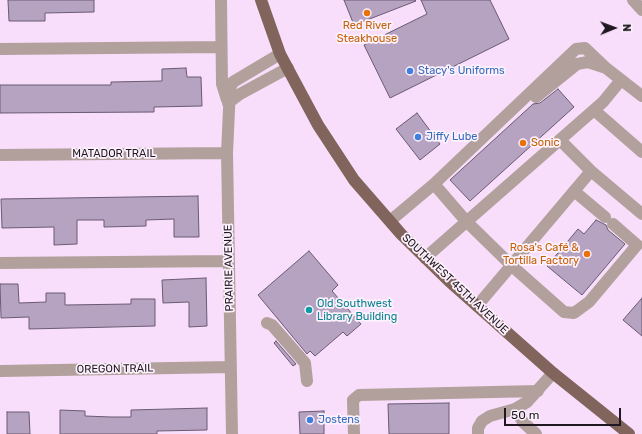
<!DOCTYPE html>
<meta charset="utf-8">
<style>
body{margin:0}
#map{position:relative;width:642px;height:434px;overflow:hidden;background:#f8defa;font-family:Rubik,sans-serif}
canvas{display:block}
.north{position:absolute;left:594px;top:8px;width:40px;height:40px;-webkit-text-stroke:3px #fcf1fc;paint-order:stroke;rotate:89deg;font-size:11px;font-weight:700;line-height:16px;text-align:center;color:#201821}
.north::after{content:'';display:block;margin:auto;width:14px;height:18px;background:#201821;clip-path:polygon(50% 0,100% 100%,50% 72%,0 100%)}
.scale{position:absolute;left:504px;top:408px;width:117px;height:18px;box-sizing:border-box;border:2px solid #201821;border-top:0;padding-left:5px;font-size:12px;line-height:14px;white-space:nowrap;color:#201821;-webkit-text-stroke:3px #fcf1fc;paint-order:stroke}
</style>
<div id="map">
<canvas width="642" height="434"></canvas>
<div class="north">N</div>
<div class="scale">50 m</div>
</div>
<script>
const ctx = document.querySelector('canvas').getContext('2d');
ctx.lineJoin = 'round';
function fillPath(path, color) { ctx.fillStyle = color; ctx.fill(path, 'evenodd'); }
const poly = rows => new Path2D(rows.map(r => 'M' + r).join(''));
function trace(path, color, width, dash) { ctx.strokeStyle = color; ctx.lineWidth = width; ctx.lineCap = dash ? 'butt' : 'round'; ctx.setLineDash(dash || []); ctx.stroke(path); }
function drawText(font, color, halo, rows, align = 'center') {
  ctx.font = font + ' Rubik,sans-serif'; ctx.lineWidth = 3.5; ctx.setLineDash([]); ctx.textBaseline = 'middle'; ctx.strokeStyle = halo; ctx.fillStyle = color; for (const [text, x, y, turn = 0] of rows) {
    ctx.save(); ctx.translate(x, y); ctx.rotate((+turn || 0) * Math.PI / 180); ctx.textAlign = isNaN(turn) ? turn : align; if (halo) ctx.strokeText(text, 0, 0); ctx.fillText(text, 0, 0); ctx.restore();
  }
}
const building = poly([
 [8,0,94,0,94,12,45,13,45,21,9,21,8,0],
 [344,0,415,0,416,1,354,25,344,0],
 [421,0,490,0,509,39,390,98,364,45,427,14,421,0],
 [186,68,187,77,201,77,202,106,154,107,154,112,0,113,0,85,111,85,111,82,162,81,162,69,186,68],
 [558,89,574,107,470,201,450,180,533,104,540,103,558,89],
 [417,113,440,144,420,160,396,129,417,113],
 [198,196,199,237,174,237,174,219,146,220,146,226,104,227,104,220,77,220,77,244,54,245,54,227,2,228,1,199,198,196],
 [596,220,606,225,608,230,625,244,582,295,547,266,578,229,584,234,596,220],
 [309,251,338,285,332,291,361,324,347,336,343,332,315,356,310,351,307,354,258,295,309,251],
 [206,278,207,326,189,327,189,302,163,303,162,280,206,278],
 [0,284,18,284,19,303,46,302,46,293,65,293,65,305,131,304,131,299,155,299,155,326,29,329,29,317,1,318,0,284],
 [642,298,642,336,623,320,642,298],
 [276,341,296,364,293,366,274,343,276,341],
 [449,403,449,434,389,434,388,404,449,403],
 [207,408,207,430,157,431,157,434,60,434,60,410,85,411,85,416,111,417,131,417,131,410,207,408],
 [324,411,324,434,300,434,299,412,324,411],
 [7,412,29,412,30,434,7,434,7,412]
]);
fillPath(building, '#b6a2c1');
trace(building, '#6a5a74', 1);
trace(poly([
 [221,0,222,84,227,100],
 [633,0,642,10],
 [0,49,221,47],
 [536,97,577,64,588,62,603,67],
 [228,103,240,94,288,68],
 [594,110,642,152],
 [560,140,591,171,642,214],
 [0,155,227,153],
 [434,184,466,221,512,266,564,312,574,313,589,302,637,245,613,224],
 [574,191,605,217],
 [390,221,434,184,576,49,585,48,606,68,642,96],
 [425,258,603,102,621,80],
 [0,263,229,261],
 [477,306,591,171],
 [267,323,272,325,305,363,307,381],
 [0,371,231,367],
 [515,409,523,422,536,434],
 [232,434,227,153,230,88,233,82,280,54],
 [354,434,353,400,359,395,538,391],
 [478,434,478,428,482,421,490,416,515,409,527,402,553,373]
]), '#b1a09b', 12);
trace(poly([
 [261,0,280,54,318,125,354,180,401,234,449,281,553,373,629,434]
]), '#81645b', 12);
for (const [x, y, r, color] of [
 [367,13,4,"#e8710a"],
 [410,71,4,"#3f7fe0"],
 [418,137,4,"#3f7fe0"],
 [523,143,4,"#e8710a"],
 [587,254,4,"#e8710a"],
 [309,310,4,"#0f9aa8"],
 [310,420,4,"#3f7fe0"]
]) { const dot = new Path2D(); dot.arc(x, y, r, 0, 2 * Math.PI); ctx.fillStyle = color; ctx.fill(dot); trace(dot, '#fcf1fc', 1.5); }
drawText('11px', '#c56008', '#fcf1fc', [
 ["Red River",367,26],
 ["Steakhouse",367,39],
 ["Sonic",531,143,"left"],
 ["Rosa's Café &",579,248,"right"],
 ["Tortilla Factory",579,261,"right"]
]);
drawText('11px', '#366cbe', '#fcf1fc', [
 ["Stacy's Uniforms",418,71],
 ["Jiffy Lube",426,137],
 ["Jostens",318,420]
], 'left');
drawText('11px', '#201821', '#fcf1fc', [
 ["MATADOR TRAIL",114,154],
 ["PRAIRIE AVENUE",229,268,-91],
 ["SOUTHWEST 45TH AVENUE",455,284,43],
 ["OREGON TRAIL",115,369,-1]
]);
drawText('11px', '#0d838f', '#fcf1fc', [
 ["Old Southwest",317,304],
 ["Library Building",317,317]
], 'left');
</script>
